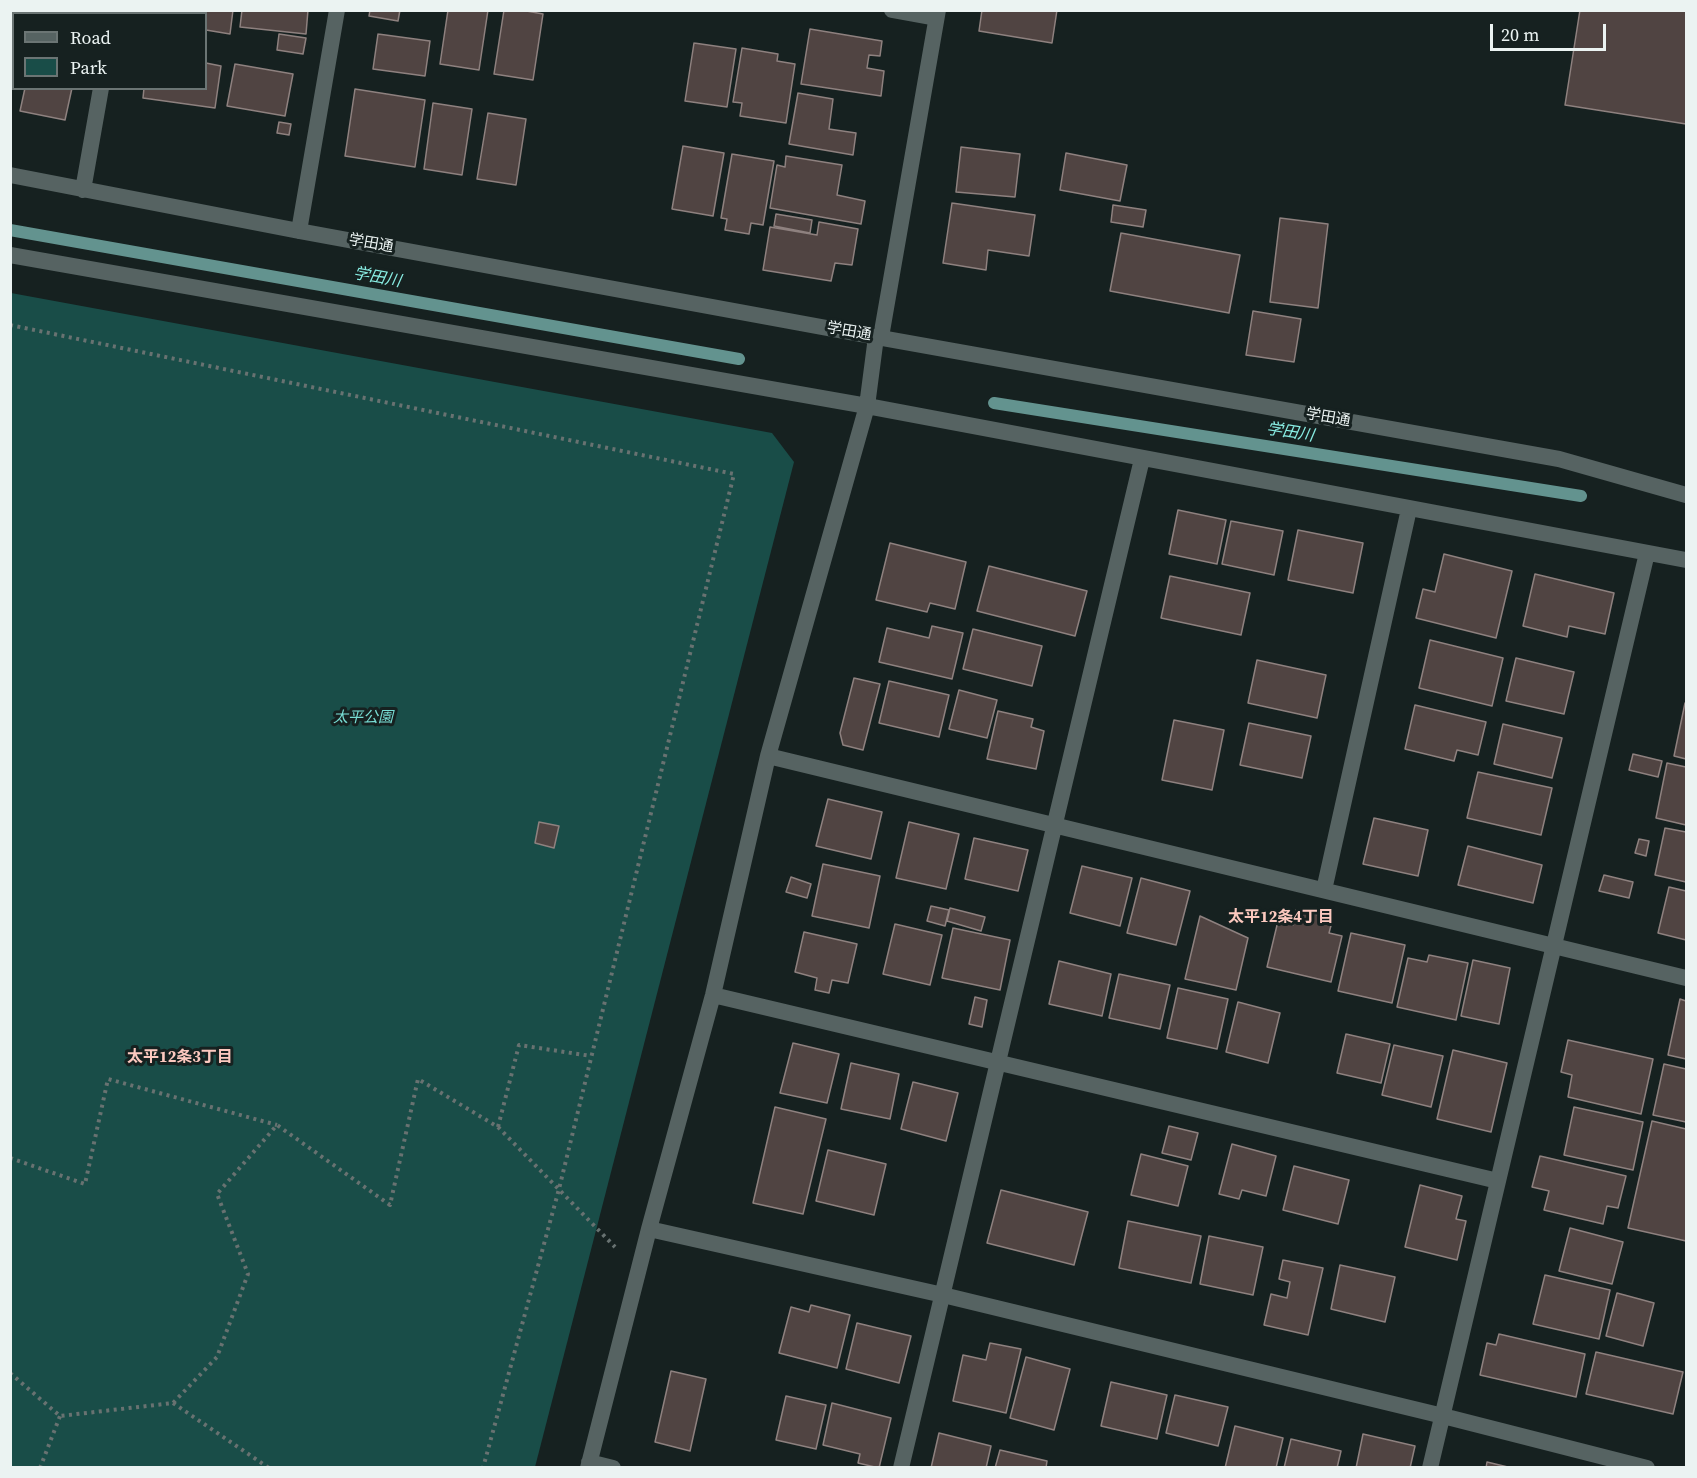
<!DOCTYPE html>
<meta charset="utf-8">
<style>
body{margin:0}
#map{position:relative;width:1697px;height:1478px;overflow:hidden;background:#162120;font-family:"Source Serif 4",serif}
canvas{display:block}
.frame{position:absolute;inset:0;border:12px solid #ebf3f2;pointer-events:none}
.legend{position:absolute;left:12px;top:12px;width:195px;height:78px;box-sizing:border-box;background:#162120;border:2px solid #6b7574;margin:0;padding:8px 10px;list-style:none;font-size:18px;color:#ebf3f2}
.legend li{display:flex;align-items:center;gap:12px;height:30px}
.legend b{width:30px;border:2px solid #6b7574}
.scale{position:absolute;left:1490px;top:24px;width:116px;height:27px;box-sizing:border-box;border:3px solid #ebf3f2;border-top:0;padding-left:8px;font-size:18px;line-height:21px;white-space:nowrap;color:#ebf3f2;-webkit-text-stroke:4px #162120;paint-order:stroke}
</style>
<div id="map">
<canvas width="1697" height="1478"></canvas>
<div class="frame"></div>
<ul class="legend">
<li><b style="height:8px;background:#566362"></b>Road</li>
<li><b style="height:16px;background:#194d48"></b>Park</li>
</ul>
<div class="scale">20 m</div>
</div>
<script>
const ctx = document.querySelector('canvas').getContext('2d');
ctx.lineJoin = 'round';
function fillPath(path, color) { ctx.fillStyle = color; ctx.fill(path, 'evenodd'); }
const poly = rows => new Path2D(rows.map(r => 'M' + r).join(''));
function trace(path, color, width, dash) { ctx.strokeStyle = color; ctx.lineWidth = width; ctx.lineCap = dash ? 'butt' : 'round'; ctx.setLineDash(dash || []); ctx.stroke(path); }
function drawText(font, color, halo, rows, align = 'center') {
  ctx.font = font + ' "Source Serif 4","Noto Sans JP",serif'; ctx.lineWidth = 6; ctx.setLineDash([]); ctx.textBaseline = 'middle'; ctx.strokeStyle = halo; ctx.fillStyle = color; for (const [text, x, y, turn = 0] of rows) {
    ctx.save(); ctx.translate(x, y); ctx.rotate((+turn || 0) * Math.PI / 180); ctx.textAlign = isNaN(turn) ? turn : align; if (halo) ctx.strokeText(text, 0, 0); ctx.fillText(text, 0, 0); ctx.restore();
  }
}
fillPath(poly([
 [11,293,772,433,794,462,535,1467,11,1467]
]), '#194d48');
trace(poly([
 [10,230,739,359],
 [994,403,1581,496]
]), '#63938f', 12);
const building = poly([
 [166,10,233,10,230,34,206,30,206,14,165,14,166,10],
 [242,10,308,10,306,34,240,27,242,10],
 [370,10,400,10,398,21,369,16,370,10],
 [448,10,488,10,479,70,440,64,448,10],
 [504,10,521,10,543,14,533,80,494,74,504,10],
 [982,10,1057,10,1052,43,979,31,982,10],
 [1580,10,1686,10,1686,124,1565,105,1580,10],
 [10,12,22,14,14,14,14,55,10,54,10,12],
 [810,29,882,41,880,56,869,55,867,68,884,71,881,96,801,84,810,29],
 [279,34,306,38,303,54,277,50,279,34],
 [378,34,430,41,425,76,373,69,378,34],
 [694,43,736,49,727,107,685,101,694,43],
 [742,48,778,54,777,61,795,64,786,123,740,116,742,103,733,102,742,48],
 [206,63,221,66,215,108,143,98,144,88,206,88,206,63],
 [235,64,293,74,285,116,227,106,235,64],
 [25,88,72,88,65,120,20,111,25,88],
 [355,89,425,100,415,167,345,156,355,89],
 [798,93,833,99,829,129,856,133,853,155,789,144,798,93],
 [433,103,472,109,462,175,424,169,433,103],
 [488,113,526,119,516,185,477,179,488,113],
 [279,122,291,124,289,135,277,133,279,122],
 [683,146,724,153,713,216,672,209,683,146],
 [961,147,1020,154,1015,197,956,192,961,147],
 [1066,153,1127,165,1120,201,1060,190,1066,153],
 [732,154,774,161,763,225,751,223,749,234,725,230,727,219,721,218,732,154],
 [786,156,842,165,837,195,865,201,861,224,770,208,777,165,785,167,786,156],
 [952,203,1035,215,1029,256,988,250,986,270,943,263,952,203],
 [1113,205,1146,210,1143,227,1111,222,1113,205],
 [776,214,812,220,810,233,774,226,776,214],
 [1280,218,1328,224,1318,308,1270,302,1280,218],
 [819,222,858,229,852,265,835,263,831,281,763,270,770,227,817,235,819,222],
 [1121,233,1240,255,1229,313,1110,291,1121,233],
 [1253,311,1301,319,1294,362,1246,355,1253,311],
 [1178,510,1226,520,1217,564,1169,554,1178,510],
 [1231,521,1283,531,1274,575,1222,564,1231,521],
 [1298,530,1363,543,1353,593,1288,580,1298,530],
 [890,543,966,562,955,609,930,603,927,612,876,600,890,543],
 [1444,554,1512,571,1496,638,1416,618,1423,589,1435,592,1444,554],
 [989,566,1087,591,1075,636,977,611,989,566],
 [1535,574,1614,593,1605,634,1569,626,1567,637,1523,626,1535,574],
 [1170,576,1250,593,1241,635,1161,618,1170,576],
 [932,626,963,633,952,679,879,662,887,628,929,638,932,626],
 [973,629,1042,646,1032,686,963,669,973,629],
 [1430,640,1503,658,1492,706,1419,688,1430,640],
 [1516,658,1574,672,1564,714,1506,701,1516,658],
 [1257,660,1326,675,1317,718,1248,703,1257,660],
 [854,678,880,684,863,750,843,745,840,733,854,678],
 [889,681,949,695,939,737,879,723,889,681],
 [959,690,997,700,987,738,949,729,959,690],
 [1685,703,1686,704,1686,759,1674,756,1685,703],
 [1415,705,1486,722,1478,755,1457,750,1454,761,1405,749,1415,705],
 [998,711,1033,719,1031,727,1044,731,1036,769,987,759,998,711],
 [1174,720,1224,730,1212,790,1162,780,1174,720],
 [1249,723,1311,736,1302,778,1240,765,1249,723],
 [1503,724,1562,738,1552,778,1494,764,1503,724],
 [1633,754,1662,761,1658,777,1629,770,1633,754],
 [1667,763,1686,767,1686,825,1656,818,1667,763],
 [1478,772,1552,788,1541,835,1467,818,1478,772],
 [828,799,882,812,871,859,816,846,828,799],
 [1374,818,1428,830,1418,876,1363,864,1374,818],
 [539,822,559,826,554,848,535,843,539,822],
 [909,822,959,834,946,889,896,878,909,822],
 [1665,828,1686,832,1686,882,1655,875,1665,828],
 [974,838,1028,850,1018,891,965,879,974,838],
 [1639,839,1649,841,1646,856,1635,853,1639,839],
 [1468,846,1542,865,1533,903,1458,885,1468,846],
 [823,864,880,876,869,928,812,916,823,864],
 [1082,866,1132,878,1120,926,1070,913,1082,866],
 [1604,875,1633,882,1629,898,1599,891,1604,875],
 [791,877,811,884,807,898,786,892,791,877],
 [1141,878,1190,891,1176,945,1127,933,1141,878],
 [1669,887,1686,891,1686,940,1658,933,1669,887],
 [931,906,949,910,945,926,927,921,931,906],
 [950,908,985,917,981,931,947,921,950,908],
 [1296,910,1333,918,1329,933,1342,936,1331,982,1267,967,1278,921,1293,925,1296,910],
 [1200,916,1248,938,1236,990,1185,979,1200,916],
 [895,924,942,935,930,985,883,974,895,924],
 [953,928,1010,940,1000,990,942,978,953,928],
 [804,932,857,944,848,983,832,980,829,993,815,990,817,978,795,972,804,932],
 [1351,933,1405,945,1392,1003,1338,991,1351,933],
 [1429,955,1468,963,1456,1020,1397,1007,1408,958,1427,962,1429,955],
 [1473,960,1510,968,1499,1024,1461,1016,1473,960],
 [1059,961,1111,974,1102,1016,1049,1004,1059,961],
 [1119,974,1170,985,1160,1029,1109,1018,1119,974],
 [1178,988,1228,999,1217,1049,1167,1038,1178,988],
 [975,997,987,1000,982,1027,969,1024,975,997],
 [1680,999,1686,1001,1686,1059,1668,1055,1680,999],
 [1238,1002,1280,1013,1268,1063,1226,1052,1238,1002],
 [1346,1034,1390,1044,1381,1083,1337,1073,1346,1034],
 [1568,1040,1653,1059,1641,1114,1568,1097,1572,1075,1561,1072,1568,1040],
 [793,1043,839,1054,827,1103,780,1093,793,1043],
 [1394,1045,1443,1056,1431,1107,1382,1095,1394,1045],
 [1453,1050,1507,1063,1491,1132,1437,1119,1453,1050],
 [851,1063,899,1074,890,1119,841,1109,851,1063],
 [1664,1064,1686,1069,1686,1122,1653,1115,1664,1064],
 [913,1082,958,1093,946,1141,901,1129,913,1082],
 [775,1107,826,1119,803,1214,753,1203,775,1107],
 [1574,1107,1643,1122,1633,1170,1564,1155,1574,1107],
 [1652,1121,1686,1129,1686,1241,1628,1228,1652,1121],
 [1169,1126,1198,1133,1191,1160,1162,1153,1169,1126],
 [1232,1144,1276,1156,1266,1196,1242,1190,1239,1199,1219,1194,1232,1144],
 [828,1150,886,1164,874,1215,816,1201,828,1150],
 [1141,1154,1188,1166,1178,1206,1131,1195,1141,1154],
 [1540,1156,1626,1176,1618,1208,1607,1206,1603,1224,1544,1210,1549,1191,1532,1187,1540,1156],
 [1294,1166,1349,1180,1338,1224,1283,1210,1294,1166],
 [1420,1185,1462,1196,1456,1219,1466,1221,1457,1260,1405,1247,1420,1185],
 [1001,1190,1088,1212,1074,1265,987,1243,1001,1190],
 [1128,1221,1201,1236,1191,1283,1119,1268,1128,1221],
 [1570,1228,1623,1242,1612,1284,1559,1271,1570,1228],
 [1209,1236,1263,1247,1253,1295,1200,1284,1209,1236],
 [1283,1260,1323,1268,1308,1335,1264,1325,1271,1294,1287,1298,1290,1282,1279,1279,1283,1260],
 [1340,1265,1395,1277,1385,1322,1331,1309,1340,1265],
 [1545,1275,1610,1290,1599,1339,1533,1324,1545,1275],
 [1617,1293,1654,1303,1643,1346,1606,1336,1617,1293],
 [811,1305,850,1315,837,1368,779,1353,791,1307,809,1312,811,1305],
 [857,1323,911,1336,899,1383,846,1369,857,1323],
 [1499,1334,1585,1354,1576,1397,1480,1375,1487,1343,1496,1345,1499,1334],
 [990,1343,1021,1349,1006,1413,953,1401,963,1355,986,1360,990,1343],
 [1596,1352,1683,1372,1673,1414,1586,1394,1596,1352],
 [1026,1357,1070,1369,1054,1430,1010,1418,1026,1357],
 [671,1371,706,1379,690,1451,655,1442,671,1371],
 [1111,1382,1167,1395,1157,1439,1101,1426,1111,1382],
 [1175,1395,1228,1407,1218,1446,1166,1433,1175,1395],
 [786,1396,826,1405,816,1449,776,1440,786,1396],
 [832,1403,891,1418,879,1468,858,1463,860,1454,823,1445,832,1403],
 [1235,1426,1283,1438,1276,1468,1225,1468,1235,1426],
 [939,1433,991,1446,986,1468,931,1468,939,1433],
 [1363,1434,1415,1446,1410,1468,1356,1468,1363,1434],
 [1291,1439,1341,1451,1337,1468,1284,1468,1291,1439],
 [1000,1450,1047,1461,1046,1468,995,1468,1000,1450],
 [1487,1462,1512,1468,1486,1468,1487,1462]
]);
fillPath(building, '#504442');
trace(building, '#8e817f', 1.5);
trace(poly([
 [10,325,734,474,559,1189,483,1468],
 [498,1127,519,1045,591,1056],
 [10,1158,85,1184,108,1079,277,1125],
 [10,1373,60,1416,173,1403,217,1357,248,1274,217,1194,277,1125,390,1205,418,1079,498,1127,615,1247],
 [173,1403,269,1468],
 [40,1468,60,1416]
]), '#687271', 4, [3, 4.5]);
trace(poly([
 [892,10,936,18],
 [115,14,115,10],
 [10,175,299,231,876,337,1559,459,1686,495],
 [83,190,101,88],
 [299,231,337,10],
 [10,255,867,406,1686,560],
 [881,337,938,10],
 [768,756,1686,978],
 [1324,890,1409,509],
 [713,995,1498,1181],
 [649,1229,943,1295,1443,1416,1647,1468],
 [589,1462,613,1468],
 [588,1468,649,1229,713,995,768,756,867,406,876,337],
 [901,1468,1142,459],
 [1430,1468,1647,553]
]), '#566362', 16);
drawText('15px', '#ebf3f2', '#162120', [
 ["学田通",371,244,10],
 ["学田通",849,332,10],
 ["学田通",1328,418,10]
]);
drawText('italic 15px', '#78ddd4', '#162120', [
 ["太平公園",363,718]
]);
drawText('italic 16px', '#89eee4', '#162120', [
 ["学田川",377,278,10],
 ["学田川",1290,433,9]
]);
drawText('bold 16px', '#fcc9bf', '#162120', [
 ["太平12条4丁目",1281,918],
 ["太平12条3丁目",180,1058]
]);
</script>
